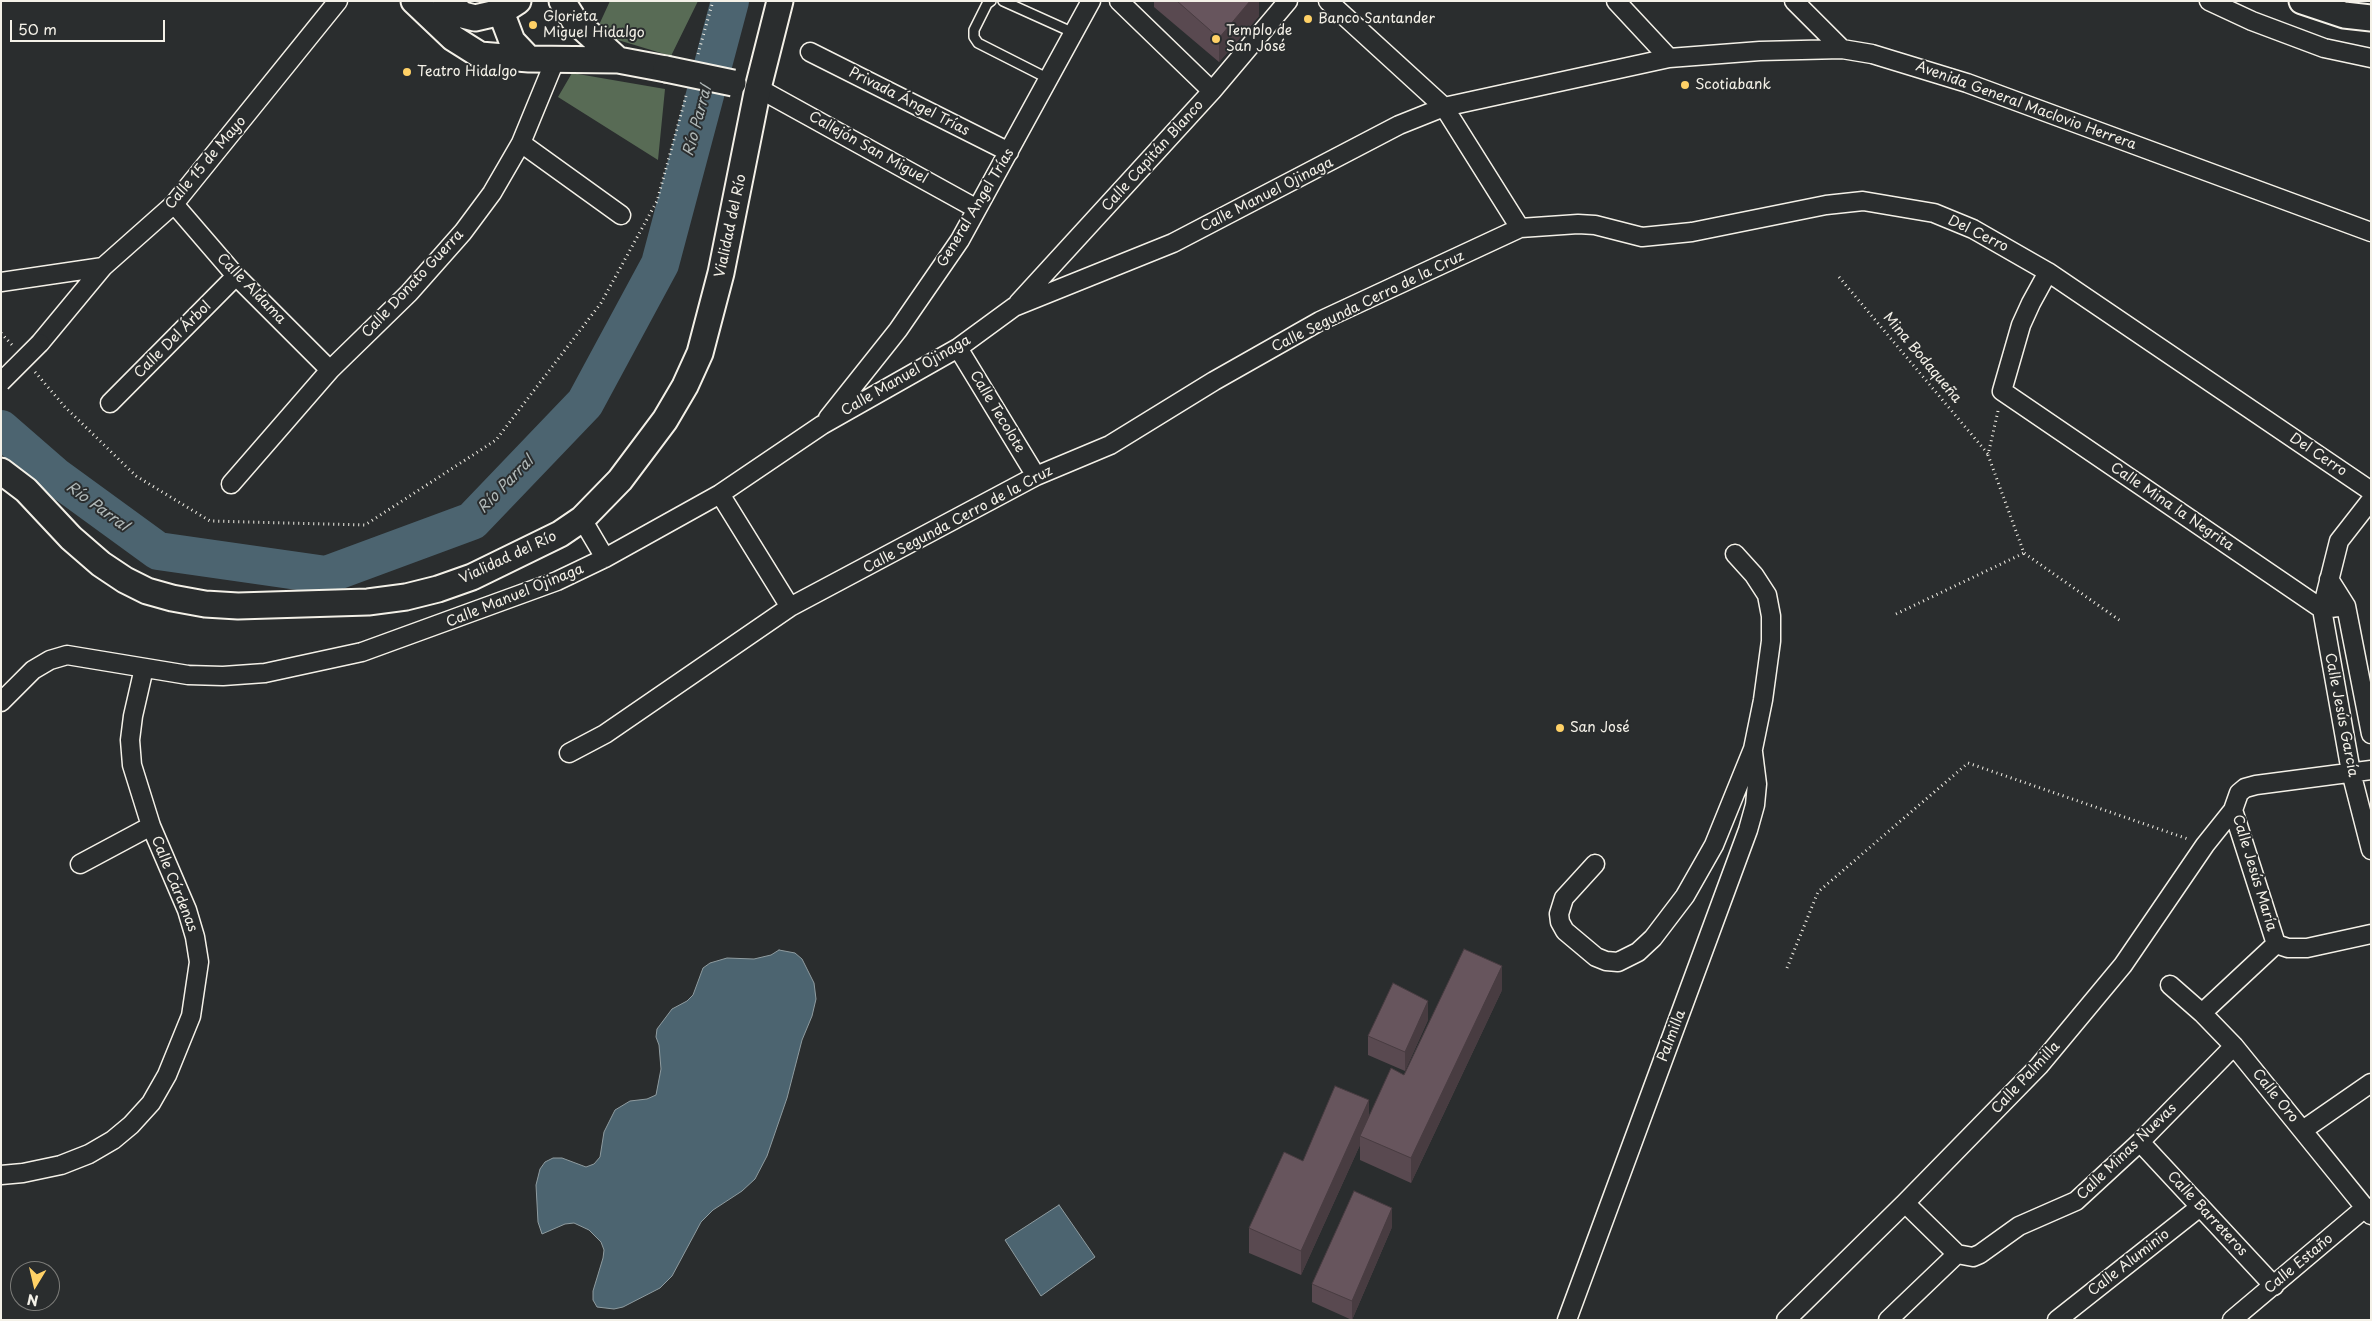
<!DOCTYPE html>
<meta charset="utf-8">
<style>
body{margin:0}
#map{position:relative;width:2372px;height:1321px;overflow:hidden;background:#2a2d2e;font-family:"Playpen Sans",sans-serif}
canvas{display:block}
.frame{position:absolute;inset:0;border:2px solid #f4f1e8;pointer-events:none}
.north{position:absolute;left:10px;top:1261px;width:50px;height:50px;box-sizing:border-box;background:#2a2d2e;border:1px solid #7b7b78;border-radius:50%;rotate:189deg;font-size:14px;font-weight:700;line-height:20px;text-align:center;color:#f4f1e8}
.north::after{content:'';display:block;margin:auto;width:18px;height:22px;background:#ffd166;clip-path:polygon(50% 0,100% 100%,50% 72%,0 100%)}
.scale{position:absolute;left:10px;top:20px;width:155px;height:22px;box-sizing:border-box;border:2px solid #f4f1e8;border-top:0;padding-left:6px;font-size:15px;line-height:18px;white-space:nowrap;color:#f4f1e8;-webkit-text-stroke:4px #2a2d2e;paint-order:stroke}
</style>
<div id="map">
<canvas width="2372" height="1321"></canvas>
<div class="frame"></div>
<div class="north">N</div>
<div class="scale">50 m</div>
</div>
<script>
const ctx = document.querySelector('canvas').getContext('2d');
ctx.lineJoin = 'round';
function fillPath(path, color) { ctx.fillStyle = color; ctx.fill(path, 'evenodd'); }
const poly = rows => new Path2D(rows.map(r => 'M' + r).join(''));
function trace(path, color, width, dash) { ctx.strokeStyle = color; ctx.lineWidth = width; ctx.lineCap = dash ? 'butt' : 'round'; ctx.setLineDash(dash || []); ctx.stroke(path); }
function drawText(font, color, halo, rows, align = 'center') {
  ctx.font = font + ' "Playpen Sans",sans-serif'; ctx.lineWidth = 4; ctx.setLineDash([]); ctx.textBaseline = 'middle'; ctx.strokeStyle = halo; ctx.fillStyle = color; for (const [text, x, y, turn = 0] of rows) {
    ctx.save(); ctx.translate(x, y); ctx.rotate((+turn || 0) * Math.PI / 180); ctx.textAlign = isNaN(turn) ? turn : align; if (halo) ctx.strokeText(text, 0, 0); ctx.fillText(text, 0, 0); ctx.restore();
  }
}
fillPath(poly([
 [610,1,698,1,671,56,608,37,598,27],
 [572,73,665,89,658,160,558,97]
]), '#586b55');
const water = poly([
 [779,950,795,953,802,959,814,983,816,999,812,1016,802,1040,787,1098,767,1156,755,1179,742,1191,713,1210,701,1222,672,1276,660,1288,623,1307,614,1309,597,1307,593,1300,593,1291,603,1258,604,1250,601,1242,589,1230,574,1223,565,1224,542,1234,538,1222,536,1185,540,1169,545,1162,553,1158,562,1158,586,1167,594,1164,600,1157,604,1132,615,1110,630,1101,647,1099,656,1095,661,1069,659,1045,656,1037,657,1029,672,1009,687,1001,693,995,703,968,710,963,727,958,754,959,771,955,779,950],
 [1059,1205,1095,1257,1041,1296,1005,1240,1059,1205]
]);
fillPath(water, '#4c6470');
trace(water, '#8f9ca0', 1);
trace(poly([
 [1,429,55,476,158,551,326,575,472,521,585,403,660,264,730,1]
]), '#4c6470', 38);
const lane = poly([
 [991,1,987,4,974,30,974,37,978,43,1049,79],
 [1003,1,1074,33]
]);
const street = poly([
 [1119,1,1212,91],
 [1328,1,1444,107,1520,228],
 [1616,1,1669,58],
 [1794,1,1842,49],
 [2209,1,2252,21,2324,48,2371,58],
 [810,52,1009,152],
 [758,88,977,209],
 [521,143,621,215],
 [174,204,236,276,330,370],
 [2048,272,2031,303,2021,325,2002,391,2322,609,2346,606],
 [1,282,103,267],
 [1018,303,1212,91,1288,1],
 [40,343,103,267,174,204,338,1],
 [958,348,1036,476],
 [110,403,236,276],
 [828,418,898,330,960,240,1091,1],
 [231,484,330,370,409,293,463,232,492,193,521,143,556,58],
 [720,494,790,607],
 [2371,500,2339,541,2322,609,2351,772,2371,850],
 [582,519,605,558],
 [2329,579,2346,606,2371,734],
 [1,702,33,670,50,660,67,655,188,675,223,676,265,673,362,652,557,581,605,558,720,494,822,425,958,348,1014,307,1173,243,1399,125,1444,107,1669,58,1760,51,1842,49,1872,54,1967,83,2371,232],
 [569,753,605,734,790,607,1036,476,1110,445,1214,381,1320,321,1520,228,1578,224,1595,225,1642,237,1692,232,1826,205,1863,201,1934,213,1973,229,2048,272,2371,491],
 [80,864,151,826],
 [1595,864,1564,898,1559,914,1560,922,1565,931,1596,957,1606,961,1618,962,1638,952,1653,938,1685,896,1714,845,1753,749,1763,700,1771,641,1771,616,1767,595,1754,575,1735,554],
 [2276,944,2233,810,2239,793,2245,788,2256,785,2371,770],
 [2170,985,2202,1013,2234,1046,2371,1215],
 [2202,1013,2276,944,2288,948,2307,948,2371,934],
 [2303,1130,2371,1083],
 [2140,1142,2274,1286],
 [1,1175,23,1173,61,1165,89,1154,113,1140,131,1125,151,1103,167,1075,191,1016,199,962,195,937,187,910,151,826,132,765,130,740,133,716,144,668],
 [1905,1203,1957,1254,1973,1257,1980,1254,2019,1226,2076,1201,2140,1142,2234,1046],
 [1567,1320,1748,830,1755,805,1757,784,1753,752],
 [1786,1320,1905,1203,2039,1066,2123,965,2205,845,2233,810],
 [1888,1320,1957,1254],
 [2057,1320,2200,1207],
 [2232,1320,2366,1207]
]);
const secondary = poly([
 [414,1,453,38,480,55,529,59,618,60,666,69],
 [446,1,463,15,475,18,501,12,518,1],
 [562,1,574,20,618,60],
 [2302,1,2344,15,2371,18],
 [501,12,512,41,529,59],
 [1,471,26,490,71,538,101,564,125,580,147,591,172,598,205,604,238,606,368,602,406,597,438,589,472,577,560,534,582,519,620,480,665,420,685,386,700,353,721,273,758,88,780,1]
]);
trace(lane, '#f4f1e8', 12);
trace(street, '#f4f1e8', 21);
trace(secondary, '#f4f1e8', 29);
trace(poly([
 [698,54,713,1],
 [1839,277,1988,454],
 [1,333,13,346],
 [35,372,65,407,136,476,210,521,365,525,496,440,601,303,657,201,686,96],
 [1998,411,1988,455,2024,553,2122,622],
 [1896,614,2024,553],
 [1787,968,1818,892,1968,763,2188,839]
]), '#f4f1e8', 3, [1, 4]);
trace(lane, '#2a2d2e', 9);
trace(street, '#2a2d2e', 18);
trace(secondary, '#2a2d2e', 25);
const streetBridge = poly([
 [1,382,40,343]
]);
const secondaryBridge = poly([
 [666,69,733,83]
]);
trace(streetBridge, '#f4f1e8', 21, []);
trace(secondaryBridge, '#f4f1e8', 29, []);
trace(streetBridge, '#2a2d2e', 18);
trace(secondaryBridge, '#2a2d2e', 25);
fillPath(poly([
 [1154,1,1259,1,1259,16,1219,62,1154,7],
 [1502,990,1411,1183,1360,1160,1360,1145,1301,1275,1249,1253,1249,1228,1303,1161,1369,1116,1404,1075],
 [1428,1020,1405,1071,1368,1055,1368,1036],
 [1392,1227,1352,1320,1312,1302,1312,1284]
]), '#594950');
fillPath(poly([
 [1250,1,1259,1,1259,16,1219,62,1219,38],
 [1502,966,1502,990,1411,1183,1411,1158],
 [1428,1001,1428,1020,1405,1071,1405,1052],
 [1369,1100,1369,1125,1360,1136,1360,1145,1301,1275,1301,1251],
 [1392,1208,1392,1227,1352,1320,1352,1301]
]), '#483c41');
const building = poly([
 [1177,1,1250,1,1219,38,1177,1],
 [1464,949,1502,966,1411,1158,1360,1136,1391,1068,1404,1075,1464,949],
 [1393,983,1428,1001,1405,1052,1368,1036,1393,983],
 [1335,1086,1369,1100,1301,1251,1249,1228,1284,1152,1303,1161,1335,1086],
 [1354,1191,1392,1208,1352,1301,1312,1284,1354,1191]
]);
fillPath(building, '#67555d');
trace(building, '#483c41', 1);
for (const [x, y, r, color] of [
 [1308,19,5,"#ffd166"],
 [533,25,5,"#ffd166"],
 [1216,39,5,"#ffd166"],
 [407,72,5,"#ffd166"],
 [1685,85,5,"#ffd166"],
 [1560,728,5,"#ffd166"]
]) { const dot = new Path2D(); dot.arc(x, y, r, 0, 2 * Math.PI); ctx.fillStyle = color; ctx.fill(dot); trace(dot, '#2a2d2e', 2); }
drawText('14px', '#f4f1e8', '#2a2d2e', [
 ["Glorieta",543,17],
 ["Miguel Hidalgo",543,33],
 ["Banco Santander",1318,19],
 ["Templo de",1226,31],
 ["San José",1226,47],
 ["Teatro Hidalgo",417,72],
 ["Scotiabank",1695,85],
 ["San José",1570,728]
], 'left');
drawText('14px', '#f4f1e8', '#2a2d2e', [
 ["Privada Ángel Trías",909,102,27],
 ["Avenida General Maclovio Herrera",2026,106,20],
 ["Callejón San Miguel",868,148,29],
 ["Calle Capitán Blanco",1153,156,-48],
 ["Calle 15 de Mayo",206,163,-50],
 ["Calle Manuel Ojinaga",1267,195,-27],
 ["General Angel Trías",976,208,-59],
 ["Vialidad del Río",731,226,-78],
 ["Del Cerro",1978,234,26],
 ["Calle Donato Guerra",413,284,-47],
 ["Calle Aldama",251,289,46],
 ["Calle Segunda Cerro de la Cruz",1368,302,-26],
 ["Calle Del Árbol",173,340,-45],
 ["Mina Bodaqueña",1922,358,50],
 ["Calle Manuel Ojinaga",906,376,-30],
 ["Calle Tecolote",997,412,59],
 ["Del Cerro",2318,455,34],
 ["Calle Mina la Negrita",2172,507,34],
 ["Calle Segunda Cerro de la Cruz",958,520,-28],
 ["Vialidad del Río",508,558,-25],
 ["Calle Manuel Ojinaga",515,596,-22],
 ["Calle Jesús García",2341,715,79],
 ["Calle Jesús María",2254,873,73],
 ["Calle Cárdenas",174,884,68],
 ["Palmilla",1672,1036,-69],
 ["Calle Palmilla",2026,1078,-47],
 ["Calle Oro",2275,1096,51],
 ["Calle Minas Nuevas",2127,1152,-44],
 ["Calle Barreteros",2207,1214,47],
 ["Calle Aluminio",2129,1263,-38],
 ["Calle Estaño",2299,1264,-40]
]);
drawText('italic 15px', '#b1b9b8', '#2a2d2e', [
 ["Río Parral",698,121,-75],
 ["Río Parral",506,485,-46],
 ["Río Parral",97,507,36]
]);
</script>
